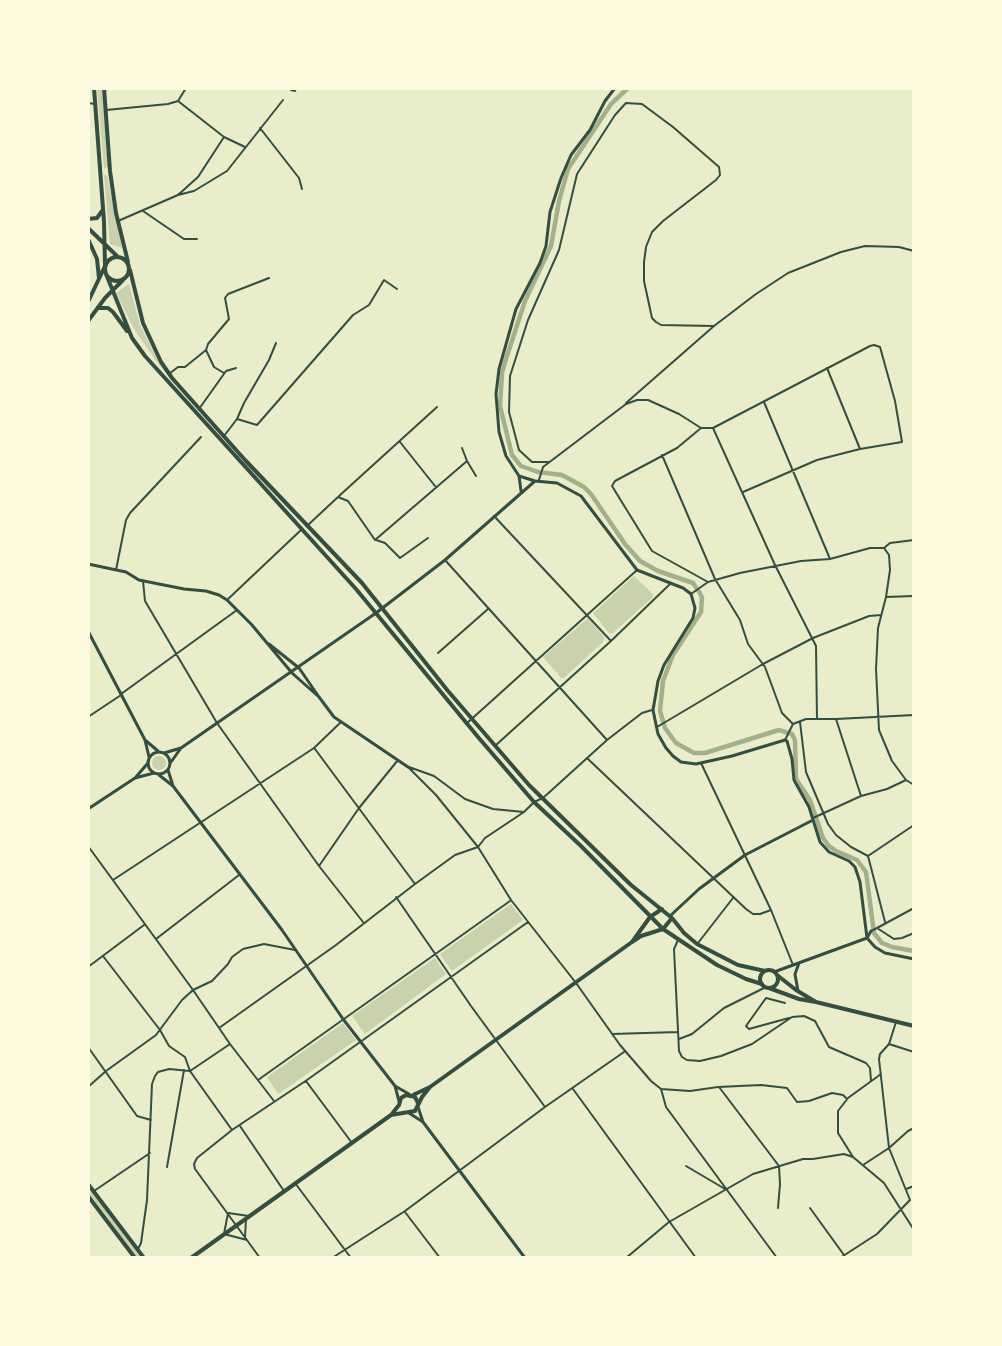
<!DOCTYPE html>
<style>
body{margin:0}
#map{position:relative;width:1002px;height:1346px;overflow:hidden;background:#e9edc9;font-family:"Asap Condensed",sans-serif}
canvas{display:block}
.frame{position:absolute;inset:0;border:90px solid #fefae0;pointer-events:none}
</style>
<div id="map">
<canvas width="1002" height="1346"></canvas>
<div class="frame"></div>
</div>
<script>
const ctx = document.querySelector('canvas').getContext('2d');
ctx.lineJoin = 'round';
function fillPath(path, color) { ctx.fillStyle = color; ctx.fill(path, 'evenodd'); }
const poly = rows => new Path2D(rows.map(r => 'M' + r).join(''));
function trace(path, color, width, dash) { ctx.strokeStyle = color; ctx.lineWidth = width; ctx.lineCap = dash ? 'butt' : 'round'; ctx.setLineDash(dash || []); ctx.stroke(path); }
fillPath(poly([
 [97,89,102,89,108,166,104,169],
 [104,175,107,175,122,248,110,244],
 [129,284,140,325,163,371,134,329,116,293],
 [634,576,653,594,653,597,613,633,609,633,593,613],
 [588,618,604,637,603,642,564,678,561,678,543,657],
 '152 763a7 7 0 1 1 14 0a7 7 0 1 1-14 0Z',
 [511,904,523,920,452,971,440,954],
 [435,958,446,974,365,1034,352,1016],
 [343,1023,356,1040,278,1094,267,1077],
 [88,1187,138,1254,141,1257,136,1257,89,1193]
]), '#cad2ad');
trace(poly([
 [628,88,611,104,568,169,559,201,551,246,525,301,506,359,502,373,500,406,512,455,521,466,538,472,562,475,584,487,591,494,625,544,640,561,658,571,693,583,700,593,702,598,701,612,673,655,663,681,660,711,665,728,676,743,694,753,705,753,779,730,792,734,795,740,796,779,810,800,823,838,829,846,836,851,857,860,866,872,874,933,882,943,892,947,914,951]
]), '#a3b18a', 4.5);
trace(poly([
 [291,90,295,91,296,88],
 [178,101,224,137,245,147],
 [88,103,95,104],
 [106,110,168,104,178,101,186,88],
 [260,128,299,178,302,189],
 [178,195,194,191,227,171,283,100],
 [143,211,184,239,197,239],
 [118,221,178,195,198,177,224,137],
 [206,350,208,344,229,319,225,298,228,294,269,278],
 [827,368,860,449],
 [169,374,178,367,185,367,206,350,214,367,224,373],
 [764,402,830,559],
 [626,403,714,326,756,294,788,273,841,252,865,246,899,247,914,251],
 [199,409,226,371,236,368],
 [237,419,257,425,353,315,369,305,384,280,397,289],
 [701,428,677,448,615,481,612,486,652,551,708,582],
 [713,428,775,565,816,646,817,719],
 [224,436,237,419,244,403,269,360,276,343],
 [400,442,435,486],
 [662,455,715,579,740,620,748,644,765,667,782,713,793,724],
 [467,461,476,476],
 [549,462,532,462,519,450,509,412,510,376,528,320,559,250,577,174,615,115,626,103,642,104,673,127,719,167,720,175,716,180,663,221,652,232,646,247,644,262,644,281,652,318,656,322,661,325,714,326],
 [539,480,543,467,626,404,637,400,648,400,679,414,701,428,713,428,870,346,874,345,880,347,895,401,902,442,860,449,817,460,743,492],
 [339,496,437,407],
 [494,516,611,641],
 [308,525,338,497,348,501,375,540,467,461,462,448],
 [376,540,385,543,400,558,428,538],
 [884,548,890,543,914,540],
 [445,560,607,740],
 [116,570,126,520,130,513,201,437],
 [143,581,145,601,217,723,319,866,363,922],
 [691,594,708,582,740,573,801,561,830,559,870,548,884,548,889,555,890,570,886,597,878,628,876,669,879,730,892,761,906,780,914,785],
 [886,597,914,596],
 [227,600,301,530],
 [438,653,488,609],
 [121,694,237,610],
 [88,717,121,695],
 [836,719,914,715],
 [800,722,806,772,828,824,836,835,851,847,868,856,914,825],
 [466,724,637,570],
 [657,727,763,664,813,638,869,616,881,615],
 [785,740,793,724,806,719,836,719,861,796],
 [496,745,611,641,670,584],
 [315,749,415,884],
 [588,759,746,909,753,914,760,914,771,910],
 [701,763,771,910,793,965],
 [408,767,436,795,478,847,511,900,576,983,620,1045,651,1081,661,1089,690,1091,718,1087,761,1085,787,1088,797,1102,809,1101,832,1093,843,1095,847,1099],
 [409,767,434,776,465,799,493,809,524,812],
 [813,818,861,796,887,789,906,780],
 [88,846,193,990,230,1044,274,1101],
 [868,856,885,922],
 [319,866,359,808,398,760],
 [113,880,314,748,341,722],
 [396,897,471,1006,545,1107],
 [877,928,914,908],
 [871,931,877,928,894,939,902,938,914,933],
 [156,939,239,875],
 [678,940,674,949,679,1051,682,1057,687,1060,700,1061,721,1056,752,1044,792,1017,804,1016,815,1021,829,1047,866,1063,870,1068,871,1081],
 [698,943,733,898],
 [103,956,160,1030,169,1046,185,1057,190,1071,232,1130],
 [88,967,144,925],
 [785,1003,766,998,746,1026,749,1029,789,1018],
 [219,1028,336,945,415,884,455,855,478,847,485,838,524,812,534,802,543,798,607,740,642,713,652,710],
 [612,1034,678,1032],
 [679,1039,692,1034,724,1008,766,987],
 [889,1044,914,1052],
 [88,1047,137,1116,151,1120],
 [258,1080,510,901],
 [306,1081,352,1143],
 [88,1087,106,1071,156,1035,182,1000,193,990,212,981,228,964,232,957,243,949,264,944,295,950],
 [719,1087,779,1166,780,1184,778,1208],
 [573,1089,696,1258],
 [661,1089,666,1107,777,1258],
 [240,1126,284,1191],
 [853,1157,838,1133,838,1111,848,1098,881,1074],
 [863,1165,889,1148,908,1131,914,1128],
 [686,1166,725,1189],
 [167,1167,184,1070],
 [295,1183,351,1258],
 [906,1189,914,1186],
 [94,1191,150,1153],
 [810,1208,844,1255],
 [405,1212,440,1258],
 [245,1237,246,1219],
 [247,1240,224,1234,228,1213,249,1216],
 [138,1249,141,1243,147,1200,152,1084,155,1076,158,1072,169,1069,190,1071,230,1044],
 [260,1258,195,1169,194,1164,197,1158,232,1130,307,1080,528,922],
 [332,1258,405,1211,545,1107,624,1052],
 [626,1258,669,1222,753,1174,803,1159,813,1159,844,1154,853,1157,884,1183,914,1230],
 [840,1258,877,1234,910,1200,889,1148,879,1059,880,1054,889,1044,896,1022]
]), '#344e41', 2);
trace(poly([
 [615,88,605,101,590,130,571,155,561,178,550,212,546,246,540,263,516,309,499,369,496,394,499,432,506,456,519,476,535,481,557,483,581,496,637,570,683,588,691,594,695,608,693,618,664,665,658,681,653,710,658,734,666,748,673,756,681,762,696,764,732,756,785,740,787,741,792,759,794,780,809,807,820,842,829,852,849,861,855,867,860,882,867,938,871,931],
 [519,476,521,491],
 [88,564,126,572,139,580,184,589,206,591,219,595,227,600,252,625,292,673,319,697,299,668,269,644],
 [88,631,145,740],
 [319,697,334,717,408,767],
 [181,748,376,613,445,560,535,481],
 '148 763a11 11 0 1 1 22 0a11 11 0 1 1-22 0Z',
 [164,753,181,748,171,762],
 [149,757,145,740,158,751],
 [148,763,135,778,154,773],
 [159,775,173,786,168,770],
 [173,786,282,930,343,1019,395,1086],
 [88,809,135,778],
 [670,916,699,889,745,855,813,820],
 [774,972,867,938,875,947,885,953,914,959],
 [798,991,795,974,799,963],
 [399,1101,395,1086,409,1094],
 [409,1113,423,1122,418,1107],
 [423,1122,525,1258]
]), '#344e41', 3);
trace(poly([
 [104,88,110,171,116,213,128,262],
 [88,219,97,218,102,211],
 [88,228,117,256],
 [88,239,97,259,99,278],
 '105 269a12 12 0 1 1 24 0a12 12 0 1 1-24 0Z',
 [130,270,143,323,161,362,172,378,245,460,362,583,448,691,529,785,631,885,672,918,684,933,697,944,738,965,765,971],
 [106,274,132,338,145,356,356,589,478,737,534,802,581,846,663,929,717,965,746,979,762,984],
 [88,302,105,266,104,222,94,88],
 [98,308,108,308,113,312,127,331],
 [88,321,105,298,123,280],
 [662,909,650,917,632,942,641,936,663,929,672,918],
 '760 979a9 9 0 1 1 18 0a9 9 0 1 1-18 0Z',
 [769,988,799,999,816,1002,796,990,777,975],
 [816,1002,914,1026],
 [413,1095,430,1087,632,942],
 [391,1115,399,1105,401,1098,406,1095,415,1097,418,1103],
 [88,1184,144,1258],
 [88,1196,135,1258],
 [191,1258,391,1115,415,1111,422,1097,430,1087]
]), '#344e41', 4);
</script>
